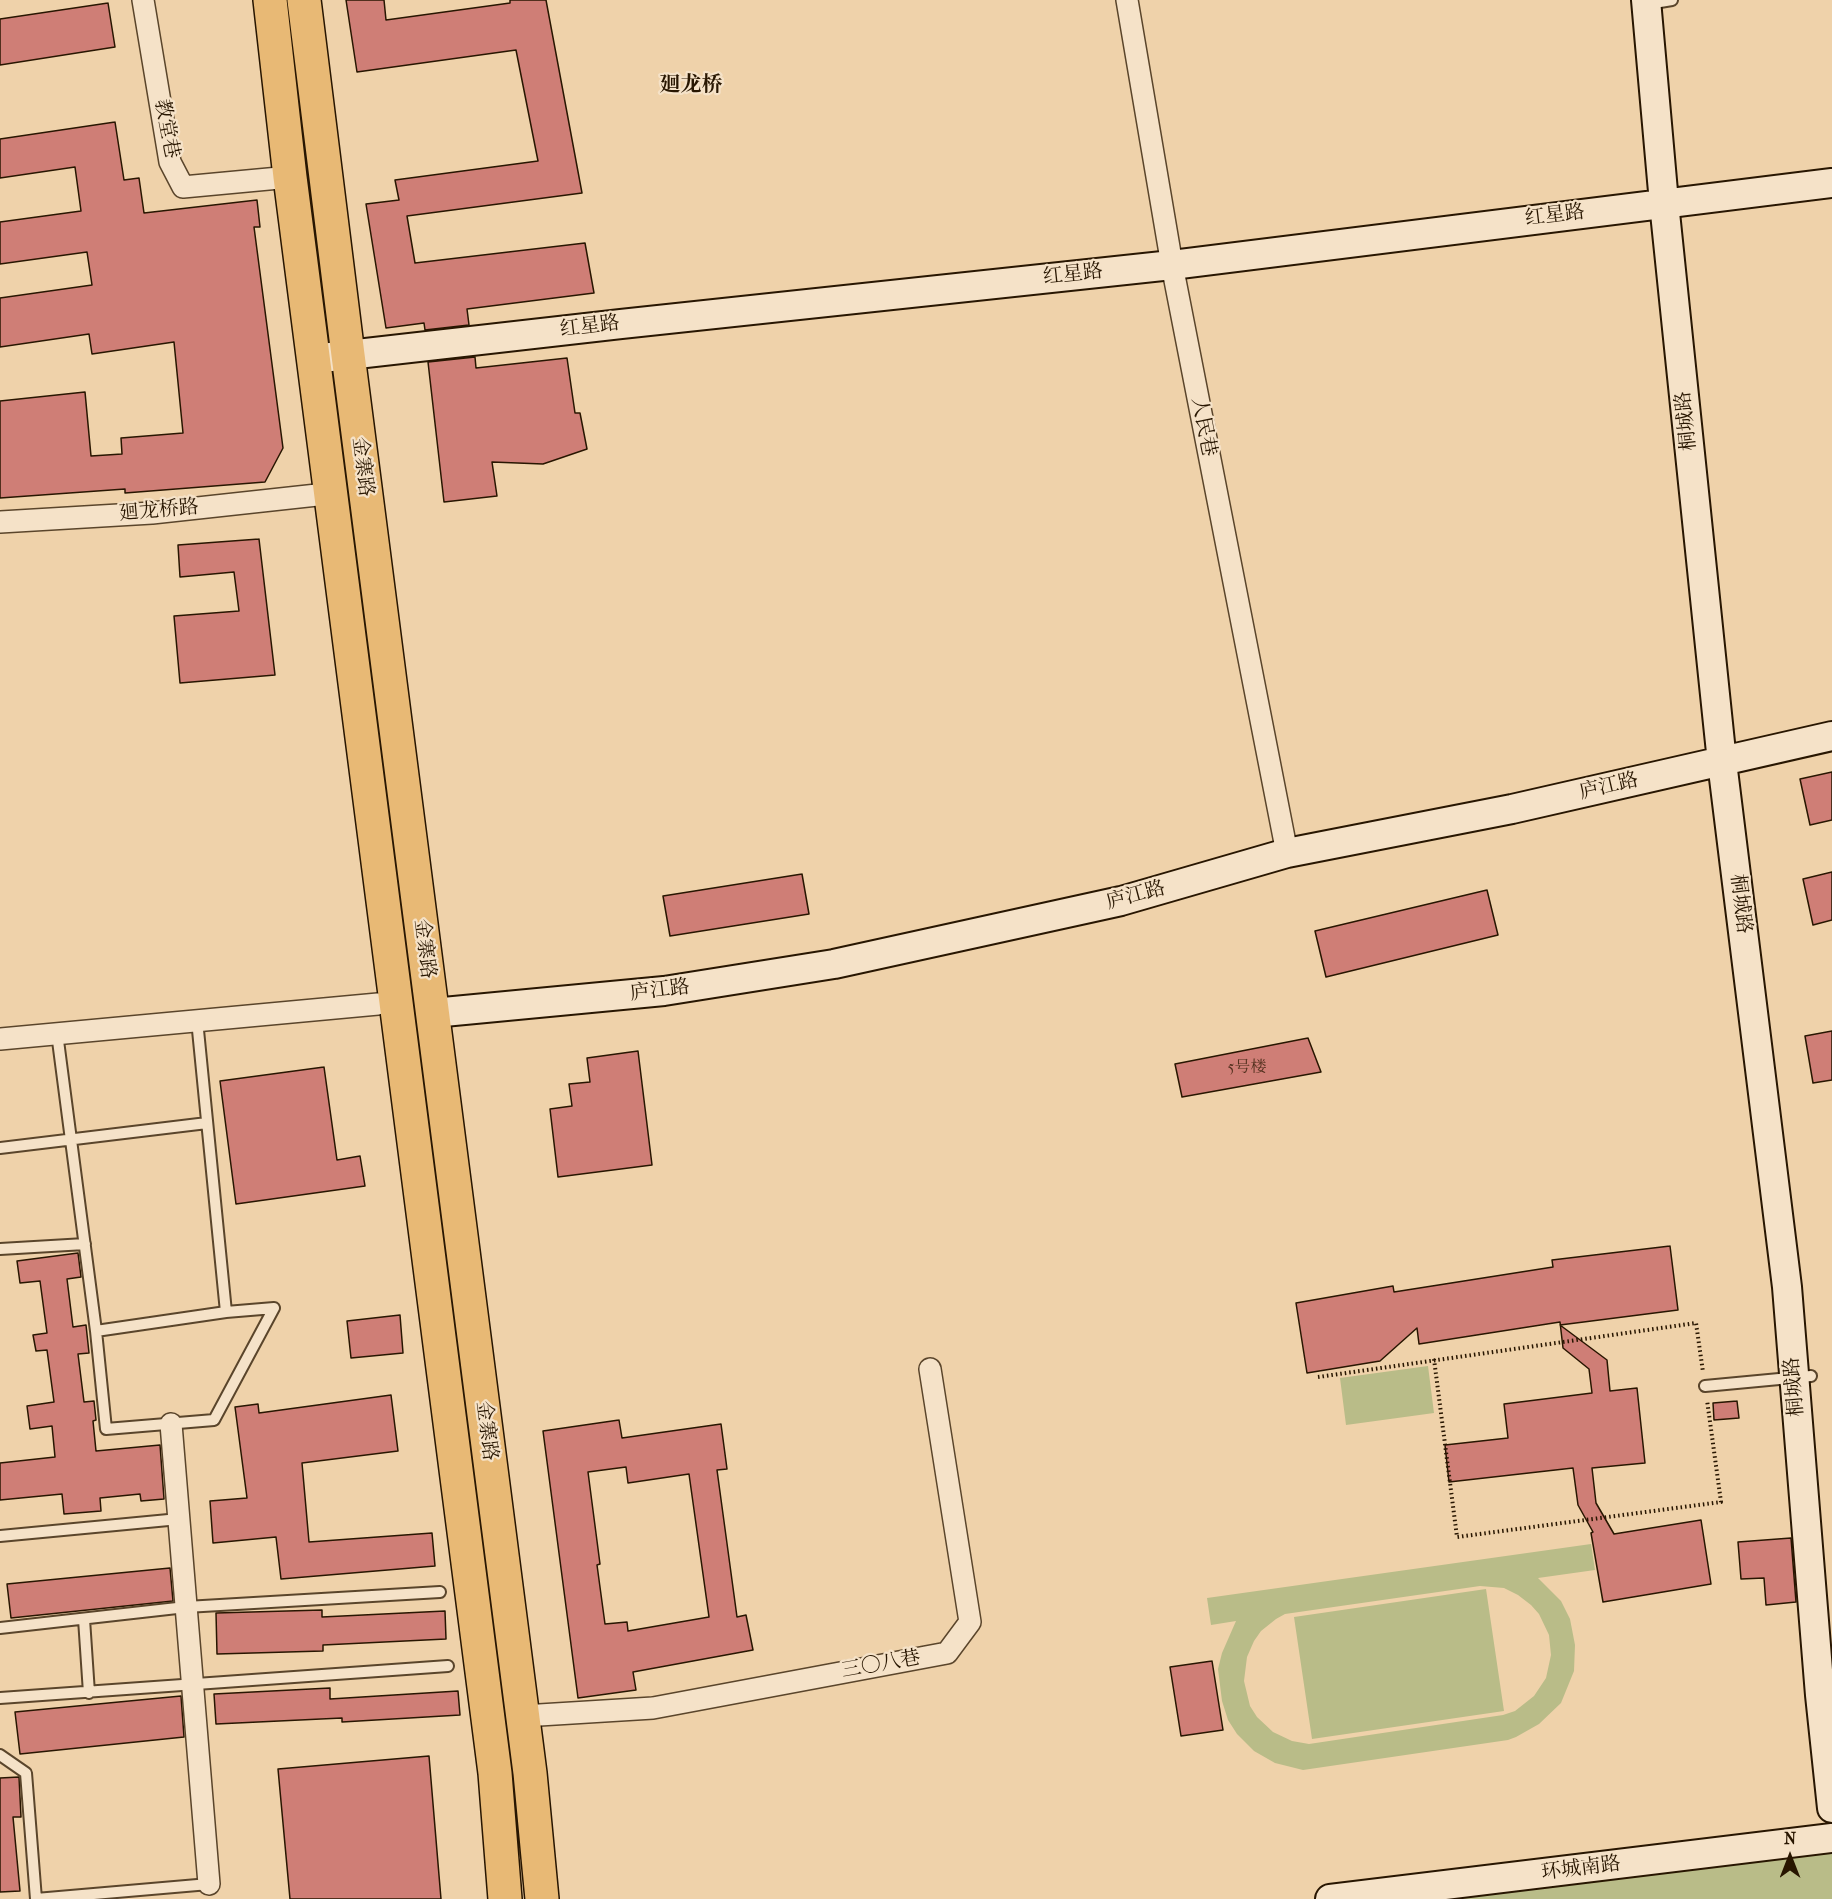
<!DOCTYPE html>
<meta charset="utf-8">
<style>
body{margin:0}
#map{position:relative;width:1832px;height:1899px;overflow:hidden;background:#efd2aa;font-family:"IM FELL French Canon",serif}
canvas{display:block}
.north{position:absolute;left:1760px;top:1827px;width:60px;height:60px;-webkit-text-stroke:4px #f5e2c8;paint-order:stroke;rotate:0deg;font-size:16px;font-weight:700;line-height:24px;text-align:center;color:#281601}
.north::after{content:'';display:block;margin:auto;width:21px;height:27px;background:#281601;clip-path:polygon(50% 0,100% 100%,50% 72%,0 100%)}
</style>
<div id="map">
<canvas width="1832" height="1899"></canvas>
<div class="north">N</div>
</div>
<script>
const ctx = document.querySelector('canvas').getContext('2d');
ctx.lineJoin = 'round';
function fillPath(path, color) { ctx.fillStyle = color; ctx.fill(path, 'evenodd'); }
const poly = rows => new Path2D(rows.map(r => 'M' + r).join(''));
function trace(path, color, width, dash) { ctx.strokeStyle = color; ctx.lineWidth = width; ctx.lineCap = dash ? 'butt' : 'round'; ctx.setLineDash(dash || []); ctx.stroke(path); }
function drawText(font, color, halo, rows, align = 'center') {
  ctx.font = font + ' "IM FELL French Canon","Noto Serif SC",serif'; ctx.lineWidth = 4.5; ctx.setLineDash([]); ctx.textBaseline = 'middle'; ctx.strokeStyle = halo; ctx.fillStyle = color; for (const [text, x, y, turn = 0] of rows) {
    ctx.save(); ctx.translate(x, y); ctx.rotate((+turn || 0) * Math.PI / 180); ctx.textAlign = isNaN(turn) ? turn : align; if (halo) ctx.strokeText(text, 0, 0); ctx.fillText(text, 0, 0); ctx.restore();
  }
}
fillPath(poly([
 [1428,1366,1434,1413,1346,1425,1340,1378],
 [1591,1544,1595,1570,1538,1578,1561,1601,1570,1619,1575,1645,1574,1671,1561,1703,1539,1724,1516,1737,1508,1740,1303,1770,1275,1763,1254,1751,1237,1734,1228,1720,1222,1701,1218,1669,1222,1653,1236,1621,1211,1625,1207,1598],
 [1480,1586,1504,1588,1518,1595,1531,1605,1539,1614,1549,1635,1551,1655,1546,1678,1534,1696,1515,1711,1503,1715,1309,1744,1292,1741,1273,1732,1257,1717,1250,1706,1244,1681,1247,1657,1254,1641,1261,1631,1276,1619,1285,1614],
 [1486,1589,1504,1711,1312,1739,1294,1617],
 [1832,1843,1832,1899,1387,1899]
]), '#b9bc88');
const building = poly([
 [346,0,384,0,386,20,510,3,510,0,546,0,582,193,407,216,415,263,585,243,594,293,467,309,469,325,425,330,424,323,386,328,366,204,399,200,395,180,538,161,516,50,357,72,346,0],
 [108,3,115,47,0,65,0,19,108,3],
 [115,122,124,180,139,178,144,213,257,200,260,227,254,227,283,448,265,482,125,493,125,489,0,498,0,401,85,392,91,456,122,454,121,438,183,433,174,342,92,354,89,334,0,347,0,298,92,285,87,252,0,264,0,222,81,211,75,167,0,178,0,139,115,122],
 [475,357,476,368,567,358,575,413,580,413,587,449,543,464,492,462,497,496,444,502,428,362,475,357],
 [259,539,275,675,180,683,174,616,239,611,234,572,180,577,178,545,259,539],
 [1832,772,1832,820,1810,825,1800,779,1832,772],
 [1832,872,1832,920,1813,925,1803,879,1832,872],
 [802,874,809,914,670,936,663,896,802,874],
 [1487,890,1498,935,1326,977,1315,931,1487,890],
 [1832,1031,1832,1080,1813,1083,1805,1036,1832,1031],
 [1308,1038,1321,1072,1182,1097,1175,1064,1308,1038],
 [638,1051,652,1165,558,1177,550,1109,572,1106,569,1084,590,1082,587,1058,638,1051],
 [324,1067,337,1160,360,1156,365,1186,236,1204,220,1081,324,1067],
 [1670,1246,1678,1310,1560,1325,1607,1360,1610,1391,1637,1388,1645,1463,1592,1468,1596,1503,1614,1534,1701,1520,1711,1584,1603,1602,1591,1533,1593,1532,1578,1505,1573,1468,1449,1482,1445,1445,1508,1438,1504,1404,1592,1393,1589,1369,1563,1348,1560,1322,1419,1344,1417,1328,1380,1361,1307,1373,1296,1303,1393,1286,1394,1292,1553,1267,1552,1260,1670,1246],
 [78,1253,81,1277,67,1279,73,1327,86,1325,89,1353,78,1354,84,1402,94,1401,96,1420,93,1421,96,1451,160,1445,164,1499,141,1501,140,1494,100,1498,101,1511,64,1514,62,1494,0,1500,0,1463,55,1457,52,1426,30,1429,27,1406,54,1402,47,1350,36,1351,33,1335,47,1333,40,1281,20,1283,17,1261,78,1253],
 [400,1315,403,1353,351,1358,347,1321,400,1315],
 [391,1395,398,1451,302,1463,309,1542,432,1533,435,1566,281,1579,276,1537,213,1543,210,1501,247,1498,235,1407,258,1404,259,1413,391,1395],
 [1737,1401,1739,1418,1714,1420,1713,1403,1737,1401],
 [619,1420,622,1438,721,1424,727,1469,717,1470,737,1617,746,1615,753,1650,633,1672,636,1690,578,1698,543,1431,619,1420],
 [626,1467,628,1483,689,1474,709,1617,628,1631,627,1622,605,1624,597,1565,600,1564,588,1472,626,1467],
 [1791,1538,1796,1602,1766,1605,1764,1578,1741,1579,1738,1542,1791,1538],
 [170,1568,173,1601,11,1618,7,1584,170,1568],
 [322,1610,322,1617,445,1611,446,1639,323,1645,323,1651,217,1654,216,1613,322,1610],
 [1212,1661,1223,1730,1181,1736,1170,1667,1212,1661],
 [330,1688,330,1699,458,1691,460,1715,342,1722,342,1718,216,1724,214,1694,330,1688],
 [181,1696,184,1737,20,1754,15,1712,181,1696],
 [429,1756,441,1899,290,1899,278,1769,429,1756],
 [19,1777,21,1817,13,1817,20,1891,0,1892,0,1778,19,1777]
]);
fillPath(building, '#cf7e76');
trace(building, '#281601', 1.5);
const lane = poly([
 [1660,2,1672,0],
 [197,1020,226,1312],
 [57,1033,96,1331],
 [0,1148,207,1123],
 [0,1249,85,1244],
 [274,1308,214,1420,106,1429,96,1331,226,1312,274,1308],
 [1705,1386,1811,1376],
 [0,1536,179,1519],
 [84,1619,89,1693],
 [0,1628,186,1607,440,1592],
 [0,1698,448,1666],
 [0,1755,26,1773,36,1899,209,1884]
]);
const street = poly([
 [143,0,170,162,183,187,290,177],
 [1127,0,1172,265,1287,853],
 [0,522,152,513,317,495],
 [0,1039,378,1004],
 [171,1424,209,1884],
 [523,1716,653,1708,947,1653,970,1622,930,1369]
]);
const secondary = poly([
 [1646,0,1664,203,1722,762,1787,1287,1820,1695,1832,1808],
 [313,359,621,324,1172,265,1832,183],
 [433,1013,664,991,834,964,1121,901,1287,853,1512,809,1832,736],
 [1330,1899,1832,1838]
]);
const primary = poly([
 [270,0,290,177,495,1773,505,1899],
 [304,0,348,355,530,1773,542,1899]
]);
trace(lane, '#5a452b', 14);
trace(street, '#5a452b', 24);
trace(secondary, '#281601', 32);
trace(primary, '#281601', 36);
trace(poly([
 [1434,1359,1457,1537,1721,1502,1707,1400],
 [1318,1377,1696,1323,1703,1372]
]), '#281601', 4, [1.5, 3]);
trace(lane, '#f5e2c8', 10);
trace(street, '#f5e2c8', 21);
trace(secondary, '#f5e2c8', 28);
trace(primary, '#e8b975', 33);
drawText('16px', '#52301e', null, [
 ["5号楼",1247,1068]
]);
drawText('20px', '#281601', '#f5e2c8', [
 ["教堂巷",166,129,79],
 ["红星路",1555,216,-7],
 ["红星路",1073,275,-6],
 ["红星路",590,327,-7],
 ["桐城路",1687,421,-96],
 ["人民巷",1203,427,79],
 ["金寨路",362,467,83],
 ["廻龙桥路",159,511,-5],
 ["庐江路",1609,787,-13],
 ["庐江路",1136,896,-15],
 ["桐城路",1740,904,83],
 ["金寨路",424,949,83],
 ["庐江路",660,991,-7],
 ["桐城路",1795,1387,-95],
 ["金寨路",486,1431,83],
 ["三〇八巷",881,1665,-10],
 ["环城南路",1581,1869,-7]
]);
drawText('bold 21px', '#281601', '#f5e2c8', [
 ["廻龙桥",691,86]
]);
</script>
